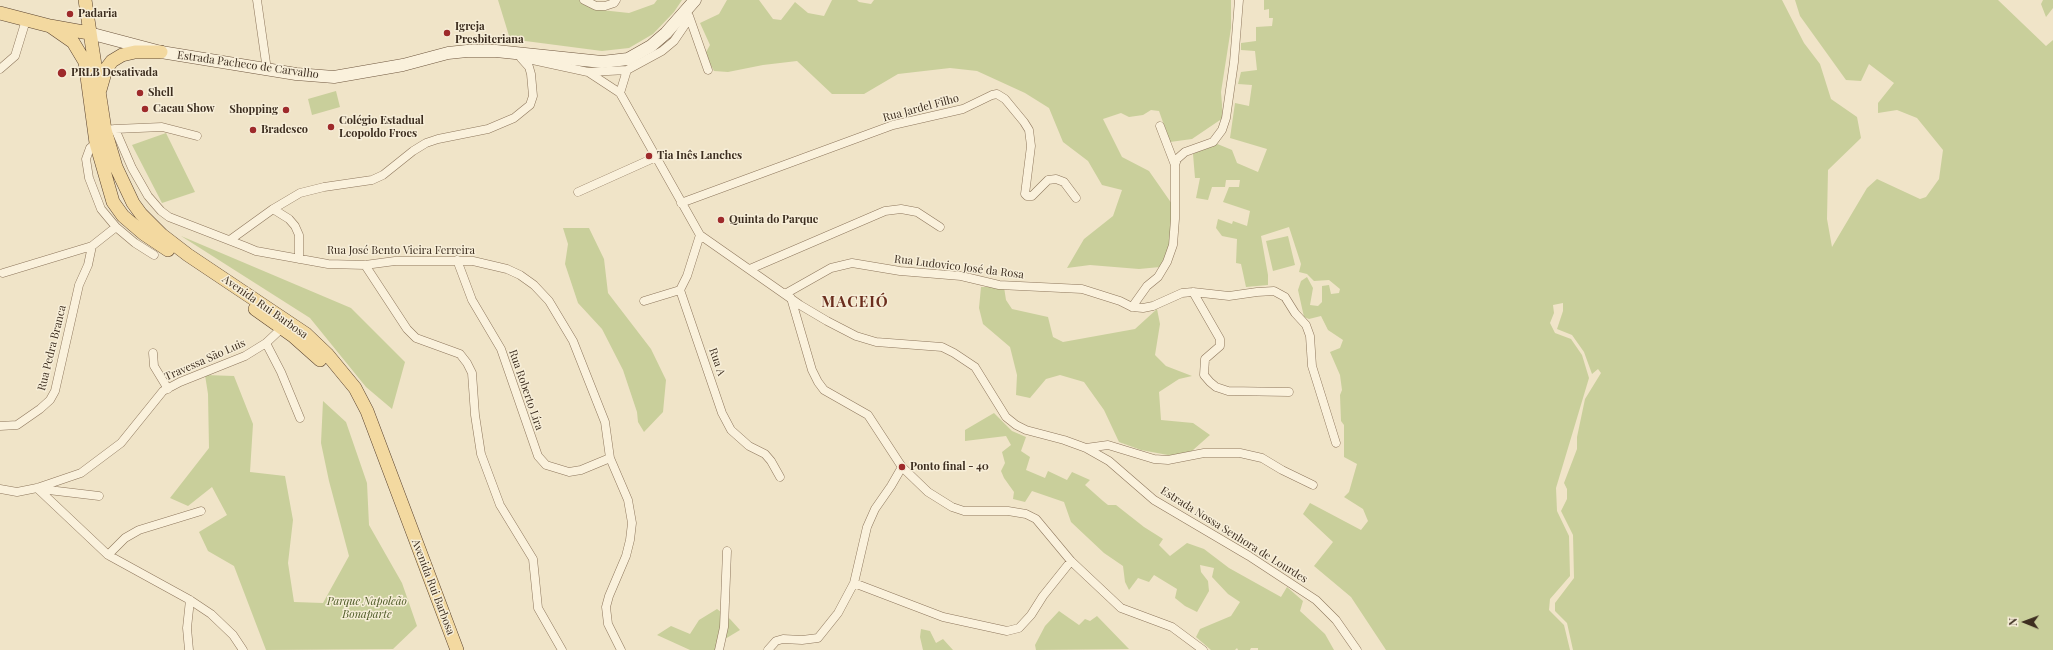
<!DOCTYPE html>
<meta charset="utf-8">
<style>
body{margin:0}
#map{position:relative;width:2053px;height:650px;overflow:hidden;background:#f0e4c8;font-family:"Playfair Display",serif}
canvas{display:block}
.north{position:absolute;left:2005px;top:602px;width:40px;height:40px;-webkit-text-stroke:3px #f7eed8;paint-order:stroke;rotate:271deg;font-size:11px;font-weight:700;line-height:16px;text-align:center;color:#3d2e20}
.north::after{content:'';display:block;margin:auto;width:14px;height:18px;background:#3d2e20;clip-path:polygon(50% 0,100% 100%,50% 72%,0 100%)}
</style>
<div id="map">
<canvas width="2053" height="650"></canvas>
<div class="north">N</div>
</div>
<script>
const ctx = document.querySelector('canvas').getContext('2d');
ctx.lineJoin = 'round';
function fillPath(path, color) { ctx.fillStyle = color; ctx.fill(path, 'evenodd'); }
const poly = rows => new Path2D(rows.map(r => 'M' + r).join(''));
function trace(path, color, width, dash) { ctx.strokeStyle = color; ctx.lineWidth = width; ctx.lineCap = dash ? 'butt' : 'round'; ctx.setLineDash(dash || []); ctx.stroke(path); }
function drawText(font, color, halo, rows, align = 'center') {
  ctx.font = font + ' "Playfair Display",serif'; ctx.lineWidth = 3; ctx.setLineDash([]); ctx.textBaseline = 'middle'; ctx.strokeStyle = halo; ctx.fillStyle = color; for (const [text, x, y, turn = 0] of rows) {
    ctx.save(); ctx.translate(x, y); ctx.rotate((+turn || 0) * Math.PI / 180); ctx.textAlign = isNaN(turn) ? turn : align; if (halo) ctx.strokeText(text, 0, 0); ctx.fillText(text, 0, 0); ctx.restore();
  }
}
fillPath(poly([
 [498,0,581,0,601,10,629,13,654,4,657,0,682,0,674,12,653,34,629,48,602,51,510,39],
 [727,0,759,0,773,19,781,20,795,2,808,13,824,16,832,0,857,0,859,2,871,4,874,0,1231,0,1231,28,1221,92,1223,118,1192,139,1170,142,1159,111,1151,110,1143,115,1129,117,1121,113,1103,119,1122,157,1149,171,1172,204,1173,241,1160,267,1139,269,1090,265,1067,268,1084,239,1113,216,1122,190,1102,185,1088,161,1063,142,1049,108,1025,93,977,71,950,68,898,74,864,94,832,94,797,61,763,65,728,72,714,71,705,54,710,45,700,23,719,14],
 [1264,0,1782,0,1804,43,1820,64,1831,99,1857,117,1861,138,1828,170,1827,219,1832,247,1867,188,1877,179,1920,199,1926,197,1939,179,1943,150,1917,118,1897,110,1878,113,1878,103,1894,83,1869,64,1861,81,1846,80,1800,16,1795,0,1998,0,2046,46,2053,40,2053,650,1573,650,1567,623,1555,611,1555,603,1574,578,1573,535,1561,511,1567,499,1567,489,1564,483,1577,449,1577,437,1585,399,1601,373,1598,369,1592,374,1584,352,1572,335,1557,329,1563,311,1563,303,1553,305,1554,313,1550,323,1555,333,1571,339,1582,355,1589,378,1556,488,1557,511,1569,536,1570,576,1550,599,1549,610,1564,625,1570,650,1386,650,1351,597,1314,566,1333,542,1303,514,1310,503,1361,530,1368,521,1363,509,1344,497,1349,492,1357,464,1344,457,1344,425,1341,421,1340,395,1342,390,1340,375,1330,352,1340,348,1343,340,1328,330,1321,316,1309,319,1304,317,1298,290,1301,281,1307,277,1313,288,1310,305,1318,306,1322,302,1322,286,1329,285,1331,294,1339,293,1340,289,1329,280,1314,281,1307,274,1299,272,1301,264,1289,227,1261,236,1268,275,1268,285,1246,287,1241,264,1236,263,1237,239,1222,236,1216,228,1218,219,1232,224,1233,221,1247,226,1250,211,1223,202,1229,187,1239,187,1240,180,1226,180,1225,187,1212,187,1208,200,1196,198,1200,178,1195,178,1193,154,1215,143,1232,150,1237,163,1258,172,1267,149,1230,138,1235,103,1249,106,1252,85,1238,84,1241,72,1257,70,1255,51,1241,50,1241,43,1256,41,1256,27,1272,26,1273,18,1269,18,1269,9,1264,10],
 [2043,0,2053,0,2053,8,2046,17,2041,4],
 [336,91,340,107,312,115,308,99],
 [166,133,195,192,162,203,132,145],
 [563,228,589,228,604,259,608,293,651,349,666,380,663,412,644,432,638,422,637,412,623,370,602,329,578,303,565,264,568,244],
 [181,236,351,308,405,362,392,409,366,387,310,318],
 [1288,236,1295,265,1273,271,1266,241],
 [981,287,1004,287,1006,300,1012,309,1048,317,1053,337,1063,342,1135,329,1157,309,1160,324,1155,355,1166,366,1192,376,1179,379,1159,392,1161,420,1193,423,1210,435,1184,458,1141,450,1119,442,1104,410,1084,382,1060,375,1046,379,1030,398,1016,395,1017,375,1010,347,983,324,979,308],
 [205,375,234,376,253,424,250,472,285,476,293,520,288,563,294,602,323,603,349,556,329,481,321,443,323,401,346,422,367,483,369,525,402,583,417,626,393,649,266,650,234,566,208,551,199,532,227,515,212,487,188,506,170,498,209,448,208,394],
 [994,413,1012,431,1026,437,1021,451,1030,457,1026,470,1045,478,1048,471,1067,480,1072,472,1090,480,1085,485,1103,501,1108,505,1116,505,1144,527,1163,539,1159,545,1170,556,1187,543,1204,549,1229,568,1281,597,1287,587,1303,601,1300,611,1325,634,1334,650,1258,650,1258,648,1251,648,1250,650,1238,650,1237,648,1235,650,1211,650,1196,637,1200,629,1231,616,1240,602,1228,594,1212,577,1214,568,1200,565,1201,572,1208,581,1209,591,1197,612,1185,606,1175,598,1177,589,1154,575,1149,582,1138,578,1129,590,1125,582,1123,566,1104,553,1071,522,1064,502,1032,491,1025,502,1013,499,1014,492,1004,478,1001,471,1005,463,1002,452,1011,445,1006,436,965,441,965,430],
 [717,609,730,619,740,630,725,639,715,650,690,650,657,635,671,626,690,634,699,620],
 [1059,611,1079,625,1085,619,1090,621,1097,616,1129,649,1036,650,1035,645,1045,626],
 [921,629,930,631,936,643,943,639,953,650,923,650,920,637]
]), '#c9cf9b');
const street = poly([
 [257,0,267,70],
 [584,0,596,6,605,6,614,3,616,0],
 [689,16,708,70],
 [528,59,588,72,620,93,700,235,800,305,827,321,856,336,876,342,942,347,954,353,975,367,1006,417,1016,425,1026,430,1064,440,1086,448,1109,461,1154,500,1249,556,1316,600,1336,620,1357,650],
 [0,69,15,56,26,20],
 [589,72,627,70],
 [620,93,627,70,662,51,674,41,689,19],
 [1160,126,1175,165],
 [115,129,162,127,197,136],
 [105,130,115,129,132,168,148,196,161,211,169,217,244,246,256,251,328,264,365,265,395,261,473,261,507,269,520,275,534,285,549,301,573,341,605,422,610,458,628,500,632,523,630,540,626,556,609,596,606,607,608,624,621,650],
 [96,143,90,148,86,159,89,178,101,209,116,227,135,243,154,255],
 [578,192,656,157],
 [681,203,893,125,963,109,992,95,997,94,1005,99,1024,122,1029,130,1031,146,1025,194,1027,196,1032,196,1048,180,1056,179,1064,182,1076,198],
 [273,209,289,219,295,226,299,235,299,259],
 [700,235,687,276,680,290,722,413,731,430,749,446,765,454,771,461,780,477],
 [230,240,273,209,300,193,324,187,372,180,383,175,413,151,426,143,438,139,488,129,514,118,530,105,533,96,531,74,529,67,521,58],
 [457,260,472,300,501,349,538,456,546,465,569,472,581,470,610,458],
 [365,265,407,329,416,338,460,354,467,363,472,373,475,415,481,454,500,505,533,559,538,608,562,650],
 [750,269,885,211,901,209,917,212,940,227],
 [3,273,92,246,116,227],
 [1193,292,1220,339,1220,346,1205,359,1204,375,1210,382,1216,387,1228,391,1289,392],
 [785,294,831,268,852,263,900,271,961,276,999,285,1082,289,1120,301,1132,307,1143,308,1153,306,1182,293,1193,292,1229,296,1257,292,1274,291,1285,297,1295,313,1306,325,1310,336,1312,366,1336,443],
 [791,298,812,370,818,382,824,390,868,415,902,467,928,492,952,507,964,511,1008,511,1026,514,1036,519,1071,561,1121,608,1172,627,1203,650],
 [644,301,680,290],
 [1132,307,1147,286,1158,277,1167,262,1173,245,1175,219,1175,165,1177,159,1185,152,1213,142,1222,130,1226,118,1234,62,1239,0],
 [266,343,281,372,300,418],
 [153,353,154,366,168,389],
 [0,426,17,425,40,409,50,400,55,391,79,285,88,265,92,246],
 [1086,448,1108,445,1154,459,1168,460,1204,453,1240,453,1262,458,1282,470,1313,485],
 [37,488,108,555,190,600,211,614,233,635,243,650],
 [0,489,17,492,37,488,81,473,121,443,163,391,180,382,245,356,266,343,282,328],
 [40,489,99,496],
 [108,555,125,538,139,530,201,511],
 [854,583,943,617,1007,631,1019,628,1031,615,1043,596,1071,561],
 [189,650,187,628,190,600],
 [719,650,724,627,727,551],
 [768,650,776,641,783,639,802,640,818,638,838,613,854,583,867,527,875,509,891,486,902,467]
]);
const secondary = poly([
 [89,33,161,52,296,74,334,77,403,65,448,53,467,51,496,51,602,62,628,59,651,46,666,33,695,0]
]);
const primary = poly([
 [85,0,105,130,116,167,133,203,141,214,162,235,188,255,306,334,327,354,355,388,367,411,457,650],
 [0,13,50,26,89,33],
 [50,26,73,42,85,62,96,143,113,202,123,216,144,234,168,250],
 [100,90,106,69,112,61,122,55,135,52,161,52],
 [255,309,293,336,320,360]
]);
trace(street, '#8d765c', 9);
trace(secondary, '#6f573f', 13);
trace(primary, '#5b4430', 14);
trace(street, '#faf1dc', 8);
trace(secondary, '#faf1dc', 12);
trace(primary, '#f3d9a0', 13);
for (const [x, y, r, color] of [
 [70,14,4,"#9e2a2b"],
 [447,33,4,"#9e2a2b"],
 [62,73,5,"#9e2a2b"],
 [140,93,4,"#9e2a2b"],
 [145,109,4,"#9e2a2b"],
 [286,110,4,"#9e2a2b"],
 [331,127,4,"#9e2a2b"],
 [253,130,4,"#9e2a2b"],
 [649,156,4,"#9e2a2b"],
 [721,220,4,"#9e2a2b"],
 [902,467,4,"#9e2a2b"]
]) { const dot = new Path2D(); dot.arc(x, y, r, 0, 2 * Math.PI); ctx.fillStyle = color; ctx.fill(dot); trace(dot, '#f7eed8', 1.5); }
drawText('bold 11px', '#3d2e20', '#f7eed8', [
 ["Padaria",78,14],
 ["Igreja",455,27],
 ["Presbiteriana",455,40],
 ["PRLB Desativada",71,73],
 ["Shell",148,93],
 ["Cacau Show",153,109],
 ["Shopping",278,110,"right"],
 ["Colégio Estadual",339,121],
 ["Leopoldo Froes",339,134],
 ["Bradesco",261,130],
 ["Tia Inês Lanches",657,156],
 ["Quinta do Parque",729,220],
 ["Ponto final - 40",910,467]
], 'left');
drawText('11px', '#3d2e20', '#f7eed8', [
 ["Estrada Pacheco de Carvalho",248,65,8],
 ["Rua Jardel Filho",921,108,-15],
 ["Rua José Bento Vieira Ferreira",401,251],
 ["Rua Ludovico José da Rosa",959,267,7],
 ["Avenida Rui Barbosa",265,307,35],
 ["Rua Pedra Branca",52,348,-76],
 ["Travessa São Luis",205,360,-24],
 ["Rua A",717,362,71],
 ["Rua Roberto Líra",526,390,71],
 ["Estrada Nossa Senhora de Lourdes",1234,535,32],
 ["Avenida Rui Barbosa",433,587,69]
]);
drawText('italic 11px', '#4d5a26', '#f7eed8', [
 ["Parque Napoleão",367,602],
 ["Bonaparte",367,615]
]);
ctx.letterSpacing = '1px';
drawText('bold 15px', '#6b2e1e', '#f7eed8', [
 ["MACEIÓ",855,302]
]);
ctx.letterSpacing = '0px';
</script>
